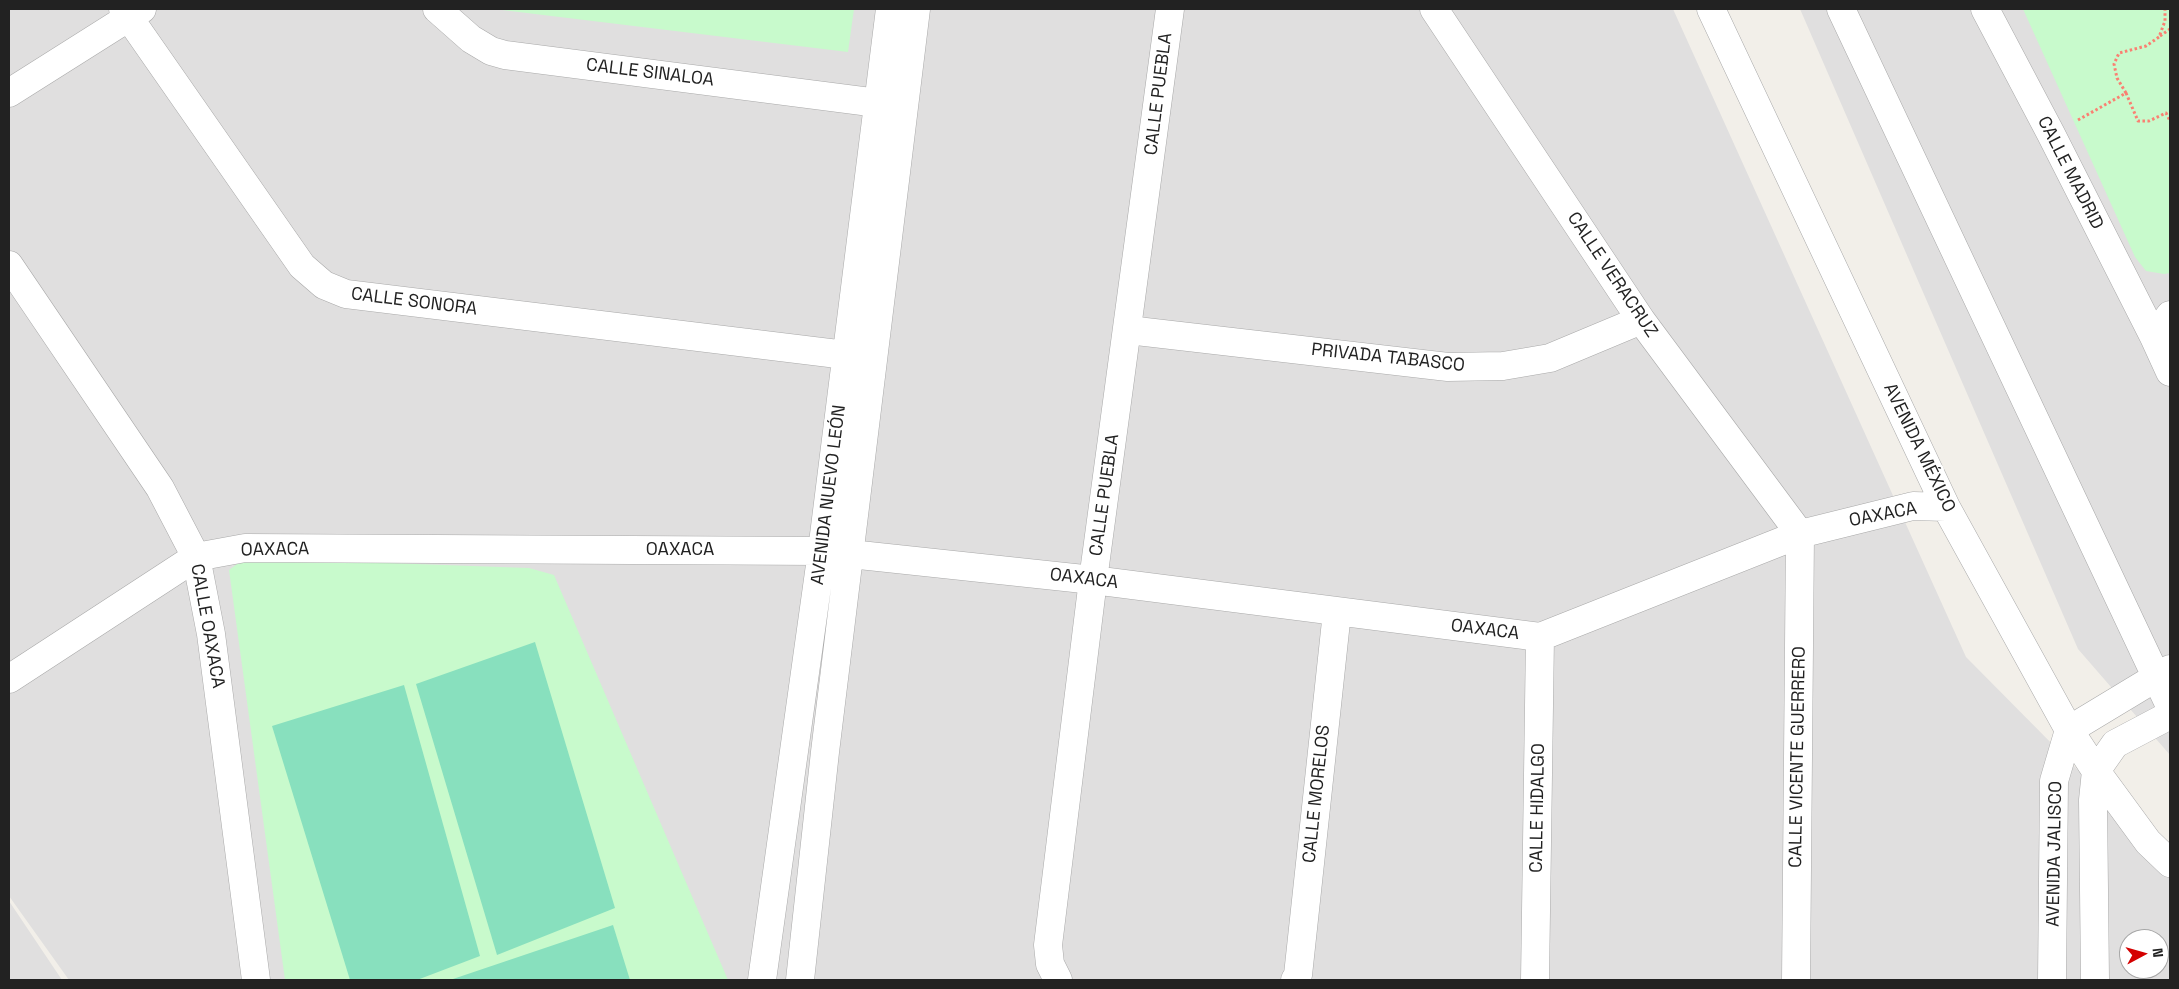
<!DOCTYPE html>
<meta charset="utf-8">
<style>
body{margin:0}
#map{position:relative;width:2179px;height:989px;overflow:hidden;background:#f2efe9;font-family:"Space Grotesk",sans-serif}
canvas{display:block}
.frame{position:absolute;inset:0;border:10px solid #222;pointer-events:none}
.north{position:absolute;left:2119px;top:929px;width:50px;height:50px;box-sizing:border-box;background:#fff;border:1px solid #a7a7a7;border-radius:50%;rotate:84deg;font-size:14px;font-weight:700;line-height:20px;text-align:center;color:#222}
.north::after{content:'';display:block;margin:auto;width:18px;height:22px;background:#d40000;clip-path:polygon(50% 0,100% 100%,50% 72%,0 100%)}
</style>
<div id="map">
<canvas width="2179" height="989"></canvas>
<div class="frame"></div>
<div class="north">N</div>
</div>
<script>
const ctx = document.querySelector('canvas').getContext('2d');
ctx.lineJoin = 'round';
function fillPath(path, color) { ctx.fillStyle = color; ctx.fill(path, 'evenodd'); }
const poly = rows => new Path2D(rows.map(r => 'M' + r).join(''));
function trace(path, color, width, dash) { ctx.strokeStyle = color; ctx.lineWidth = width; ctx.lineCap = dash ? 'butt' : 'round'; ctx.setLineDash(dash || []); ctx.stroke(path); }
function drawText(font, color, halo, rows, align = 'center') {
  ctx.font = font + ' "Space Grotesk",sans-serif'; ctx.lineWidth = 5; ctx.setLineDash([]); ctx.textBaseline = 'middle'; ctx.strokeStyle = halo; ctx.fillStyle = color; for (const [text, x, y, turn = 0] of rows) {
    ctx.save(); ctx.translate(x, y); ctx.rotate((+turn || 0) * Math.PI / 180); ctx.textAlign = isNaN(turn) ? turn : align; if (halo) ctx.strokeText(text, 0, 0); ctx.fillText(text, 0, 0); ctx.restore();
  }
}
fillPath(poly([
 [9,9,1673,9,1966,657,2170,863,2170,980,69,980,9,896],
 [2129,939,2159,939,2159,969,2129,969],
 [1800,9,2170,9,2170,755,2078,649],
 [9,901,62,980,9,980]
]), '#e0dfdf');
fillPath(poly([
 [494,9,854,9,848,52],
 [2023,9,2170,9,2170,273,2164,274,2146,271,2135,257],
 [245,558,529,568,554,575,728,980,285,980,229,570]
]), '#c8facc');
fillPath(poly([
 [535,642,615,908,497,955,416,684],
 [404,685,480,956,417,980,350,980,272,726],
 [613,925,630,980,450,980]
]), '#88e0be');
const minor = poly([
 [123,9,302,266,324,285,346,294,846,355,864,358],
 [437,9,471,39,491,51,505,55,878,103],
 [1434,9,1641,320,1800,534,1796,980],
 [1711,9,1946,507,2069,730,2096,771,2148,842,2170,863],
 [1841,9,2170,706],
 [1985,9,2051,134,2154,337,2170,372],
 [9,93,142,9],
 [1128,330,1448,367,1503,366,1550,358,1641,320],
 [2154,337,2170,315],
 [9,679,196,557,245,548,822,551,1093,580,1540,637,1800,534,1913,506,1946,507],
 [2069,730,2170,669],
 [762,980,822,551,890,9],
 [800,980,825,752,916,9],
 [1058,980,1050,964,1048,945,1093,580,1170,9],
 [1295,980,1298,975,1337,612],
 [1535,980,1540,637],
 [2052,980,2054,781,2069,730],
 [2095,980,2093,800,2096,771,2115,744,2170,715]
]);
const tertiary = poly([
 [9,265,160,488,196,557,211,634,256,980]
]);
trace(minor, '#a9a9a9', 29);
trace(tertiary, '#a9a9a9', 29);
trace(poly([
 [2160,36,2170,29],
 [2126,93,2117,78,2114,64,2119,53,2146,46,2159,37,2165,21,2165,9],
 [2078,120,2126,93,2138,121,2149,121,2166,113,2170,121]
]), '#fa8072', 3, [2.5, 2.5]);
trace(minor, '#fff', 28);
trace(tertiary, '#fff', 28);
drawText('18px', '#222', '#fff', [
 ["CALLE SINALOA",650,73,7],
 ["CALLE PUEBLA",1159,94,-83],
 ["CALLE MADRID",2070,173,63],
 ["CALLE VERACRUZ",1612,275,56],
 ["CALLE SONORA",414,302,7],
 ["PRIVADA TABASCO",1388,358,6],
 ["AVENIDA MÉXICO",1919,448,64],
 ["AVENIDA NUEVO LEÓN",829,495,-83],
 ["CALLE PUEBLA",1105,495,-82],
 ["OAXACA",1883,515,-11],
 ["OAXACA",275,550,-1],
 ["OAXACA",680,550],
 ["OAXACA",1084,579,7],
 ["CALLE OAXACA",207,626,80],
 ["OAXACA",1485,630,7],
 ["CALLE VICENTE GUERRERO",1798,757,-89],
 ["CALLE MORELOS",1317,794,-84],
 ["CALLE HIDALGO",1538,808,-89],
 ["AVENIDA JALISCO",2055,854,-89]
]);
</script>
